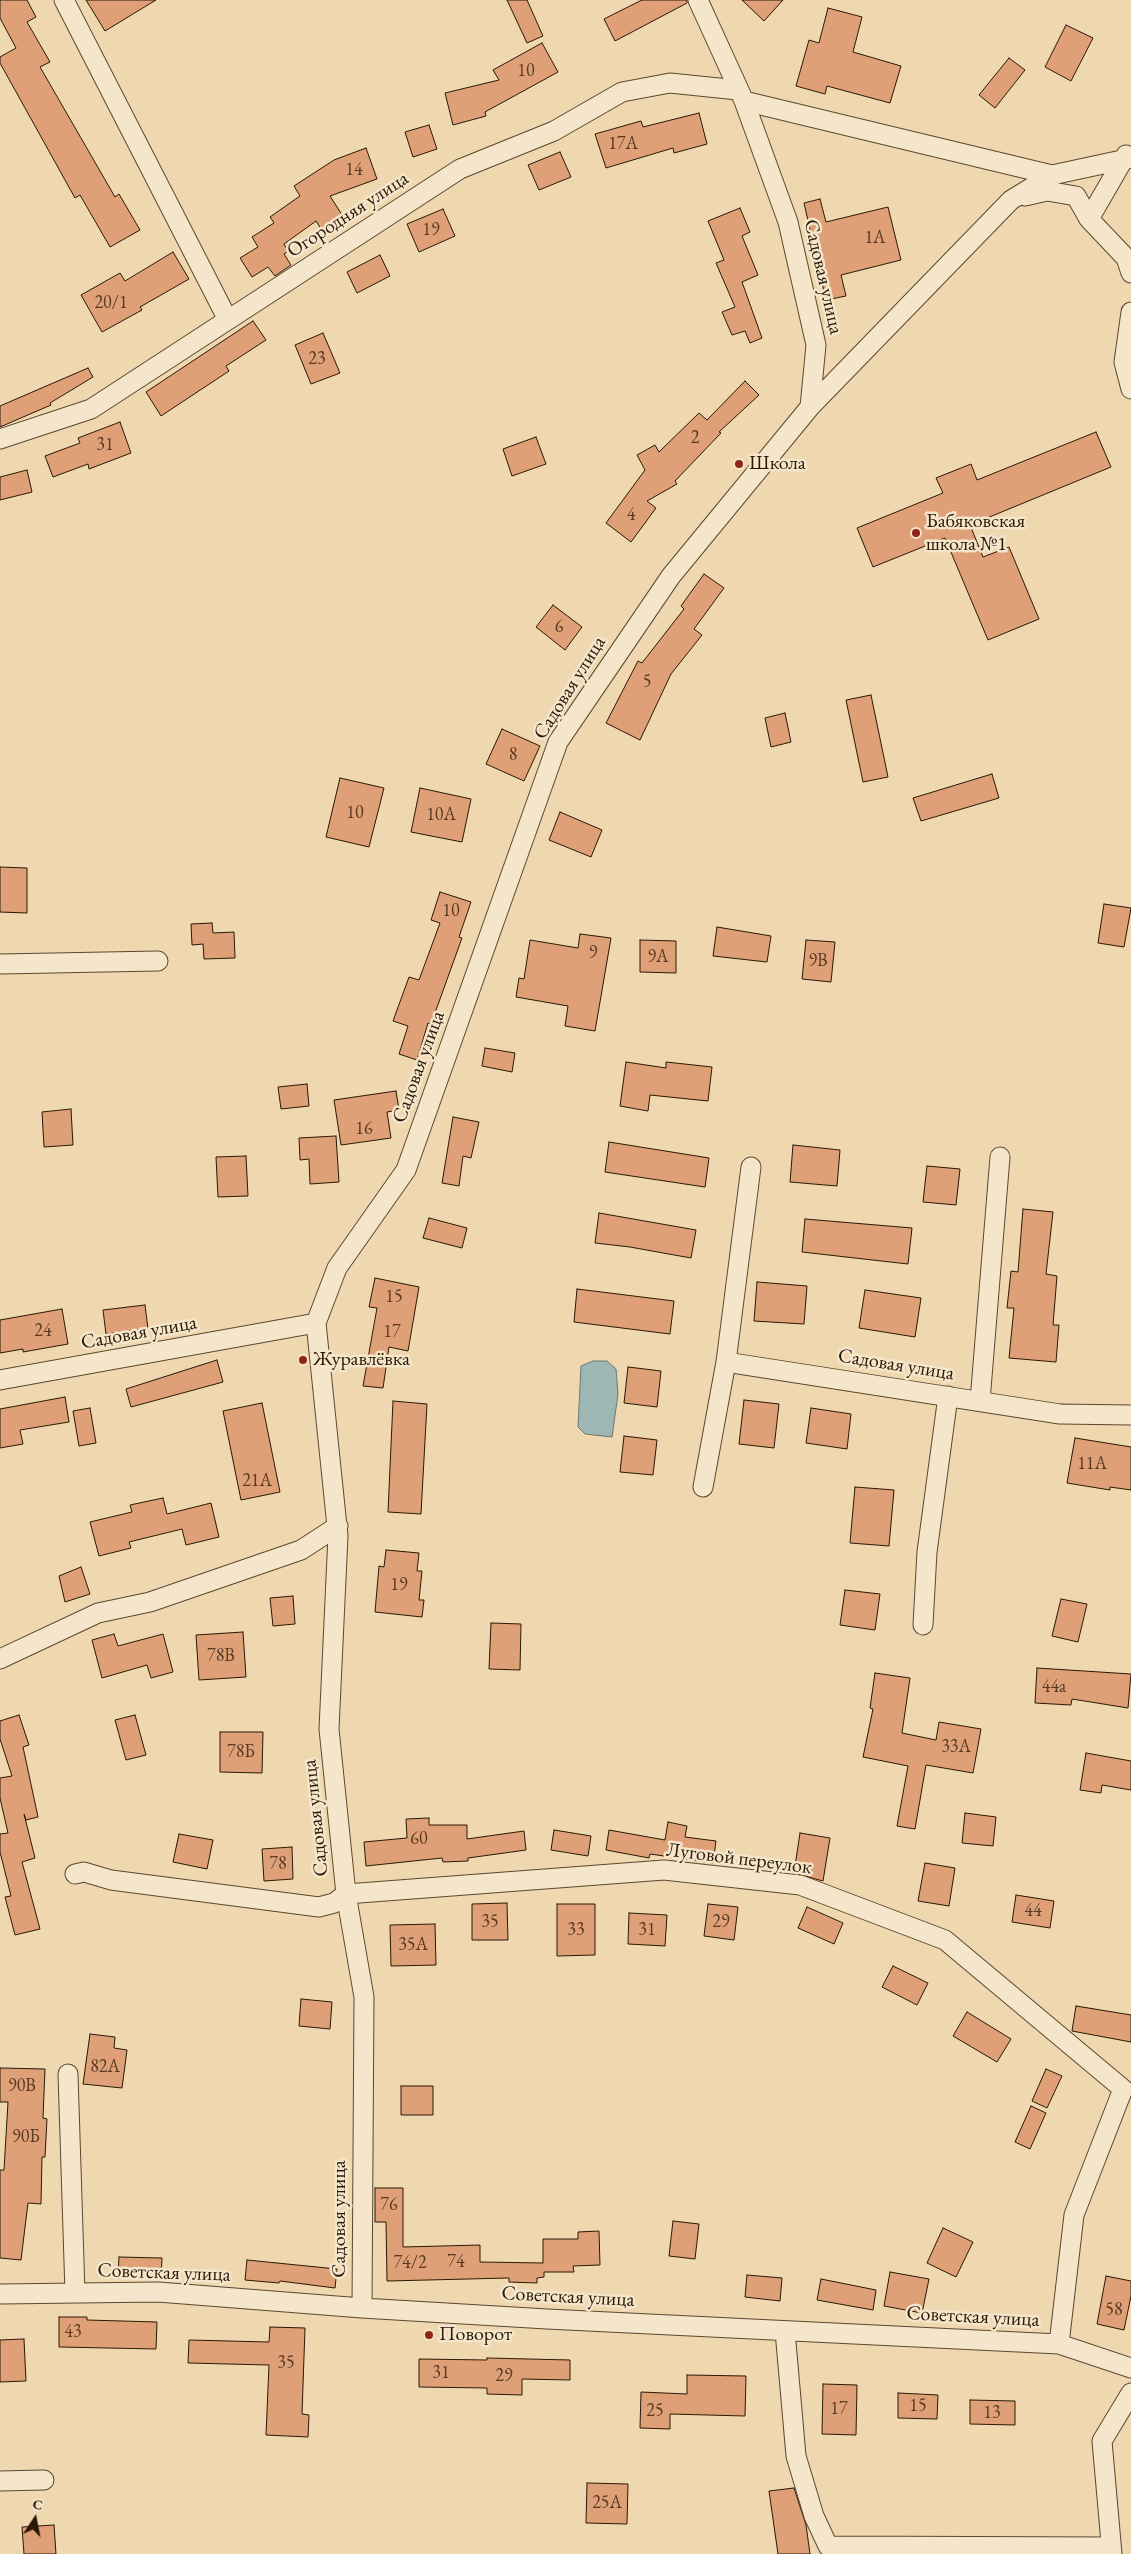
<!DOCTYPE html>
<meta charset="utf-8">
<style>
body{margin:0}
#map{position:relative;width:1131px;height:2554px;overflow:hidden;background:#efd7af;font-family:"EB Garamond",serif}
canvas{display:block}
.north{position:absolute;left:10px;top:2494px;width:50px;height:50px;-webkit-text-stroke:4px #f5e5cb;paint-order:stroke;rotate:11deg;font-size:14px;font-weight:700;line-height:20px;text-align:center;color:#281906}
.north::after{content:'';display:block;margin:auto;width:18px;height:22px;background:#281906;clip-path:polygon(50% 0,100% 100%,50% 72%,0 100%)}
</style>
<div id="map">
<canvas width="1131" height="2554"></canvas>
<div class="north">С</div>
</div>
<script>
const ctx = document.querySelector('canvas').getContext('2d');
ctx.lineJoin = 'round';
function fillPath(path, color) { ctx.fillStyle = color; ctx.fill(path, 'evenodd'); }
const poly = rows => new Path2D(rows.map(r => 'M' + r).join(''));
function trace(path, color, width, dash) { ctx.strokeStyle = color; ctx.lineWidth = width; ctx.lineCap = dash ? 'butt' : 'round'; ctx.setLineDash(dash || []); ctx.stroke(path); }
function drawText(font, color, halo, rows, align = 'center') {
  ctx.font = font + ' "EB Garamond",serif'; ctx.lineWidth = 5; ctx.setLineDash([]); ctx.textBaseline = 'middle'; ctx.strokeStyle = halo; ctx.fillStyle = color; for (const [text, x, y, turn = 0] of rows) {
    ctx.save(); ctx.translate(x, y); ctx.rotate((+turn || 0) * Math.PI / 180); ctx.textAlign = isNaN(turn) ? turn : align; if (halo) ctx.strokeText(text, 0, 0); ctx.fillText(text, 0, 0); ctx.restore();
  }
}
const water = poly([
 [593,1361,607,1361,616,1369,618,1394,612,1437,585,1434,578,1427,581,1366,593,1361]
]);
fillPath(water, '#9db7b4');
trace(water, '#6e786e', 1);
const building = poly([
 [0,0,27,0,36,17,27,22,50,62,40,67,115,197,119,194,140,230,110,247,80,195,75,198,0,63,0,57,16,48,0,18,0,0],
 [86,0,156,0,105,31,86,0],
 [507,0,527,0,543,36,527,43,507,0],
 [642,0,687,0,687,3,615,41,604,19,642,0],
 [742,0,783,0,764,21,742,0],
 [828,8,862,17,853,52,901,66,890,103,827,86,825,94,796,86,809,40,819,43,828,8],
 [1066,25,1093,38,1071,81,1045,67,1066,25],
 [542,43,558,72,485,112,486,116,453,125,445,93,499,80,493,70,542,43],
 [1009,58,1025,70,995,108,979,95,1009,58],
 [699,113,707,144,674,153,673,148,606,168,595,134,641,121,643,127,699,113],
 [429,125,437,149,413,157,405,132,429,125],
 [366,148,377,179,330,196,344,218,323,232,316,221,284,244,288,251,284,254,291,265,275,276,268,267,252,277,240,258,258,247,252,237,274,223,270,217,300,196,294,186,334,160,366,148],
 [560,152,571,177,539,190,528,165,560,152],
 [820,199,826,222,888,207,901,260,841,275,846,296,826,300,804,203,820,199],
 [740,208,750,232,742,236,758,275,742,282,762,338,750,343,745,331,732,335,722,312,735,307,716,263,724,260,708,221,740,208],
 [443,209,455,236,419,252,407,224,443,209],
 [173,252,189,279,140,307,142,310,102,332,81,295,120,273,125,281,173,252],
 [380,255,390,276,357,293,347,272,380,255],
 [253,321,266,340,226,366,229,371,161,416,146,392,253,321],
 [323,333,340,373,311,384,295,345,323,333],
 [88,368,93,377,50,403,51,405,0,427,0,406,88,368],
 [745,381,759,395,719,432,721,433,675,481,677,484,647,501,656,508,631,542,606,523,645,470,637,455,655,445,659,452,699,413,707,420,745,381],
 [120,422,131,453,89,469,88,464,53,477,45,456,80,443,78,438,120,422],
 [1096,432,1111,467,970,525,983,557,1009,547,1039,619,988,640,945,538,873,567,857,528,943,493,936,478,971,464,977,480,1096,432],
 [536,437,546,464,512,476,503,449,536,437],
 [27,470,32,492,0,500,0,477,27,470],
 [704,574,724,588,694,629,702,635,671,674,640,740,606,723,638,661,642,663,684,609,681,606,704,574],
 [553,605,582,627,565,650,536,627,553,605],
 [871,695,888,777,863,782,846,700,871,695],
 [785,713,791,742,771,747,765,718,785,713],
 [502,729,540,746,524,781,486,764,502,729],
 [992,774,999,798,921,821,913,798,992,774],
 [340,778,384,788,369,847,326,837,340,778],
 [420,788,471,799,462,842,411,832,420,788],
 [560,812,602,830,591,857,549,840,560,812],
 [0,867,27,868,27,913,0,912,0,867],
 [440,892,471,902,459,937,462,938,431,1024,428,1023,417,1060,399,1054,408,1026,393,1021,409,977,419,980,440,923,431,920,440,892],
 [1104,904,1131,908,1124,947,1098,943,1104,904],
 [212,923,213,933,234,932,235,958,204,959,203,944,192,945,191,924,212,923],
 [717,927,771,936,767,962,713,956,717,927],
 [580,934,611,938,595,1031,565,1026,568,1006,516,997,519,978,524,979,530,940,578,948,580,934],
 [640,940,676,941,676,973,640,972,640,940],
 [806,940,835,942,831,982,802,979,806,940],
 [485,1048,515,1053,512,1072,482,1066,485,1048],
 [626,1062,666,1068,666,1062,712,1067,708,1101,650,1095,648,1111,620,1106,626,1062],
 [307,1084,309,1106,281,1109,278,1087,307,1084],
 [396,1091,399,1110,387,1112,391,1138,341,1145,334,1100,396,1091],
 [71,1109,73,1145,44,1147,42,1112,71,1109],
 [453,1117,479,1122,471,1158,463,1156,459,1186,442,1183,453,1117],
 [336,1136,339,1182,310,1184,309,1159,300,1160,299,1138,336,1136],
 [609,1142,709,1158,705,1187,605,1172,609,1142],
 [793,1145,840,1150,837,1186,790,1182,793,1145],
 [246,1156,248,1196,218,1197,216,1157,246,1156],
 [927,1166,960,1169,956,1205,923,1202,927,1166],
 [1023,1209,1053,1212,1046,1274,1057,1276,1053,1325,1059,1325,1056,1362,1009,1358,1014,1308,1007,1308,1011,1271,1018,1272,1023,1209],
 [599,1213,696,1230,691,1258,630,1247,595,1243,599,1213],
 [429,1218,467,1228,462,1248,423,1238,429,1218],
 [805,1219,912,1228,908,1264,802,1252,805,1219],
 [375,1278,419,1287,408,1351,389,1347,383,1388,363,1386,377,1308,369,1307,375,1278],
 [757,1282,807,1286,804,1324,754,1321,757,1282],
 [577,1289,674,1301,670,1334,574,1322,577,1289],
 [865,1290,921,1298,915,1337,859,1328,865,1290],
 [145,1305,148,1329,106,1334,103,1310,145,1305],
 [62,1309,68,1344,23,1352,23,1349,0,1353,0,1320,62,1309],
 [217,1360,223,1382,131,1407,126,1389,217,1360],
 [628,1367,661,1371,657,1407,624,1403,628,1367],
 [65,1397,69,1422,20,1430,23,1444,0,1448,0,1409,65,1397],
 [744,1400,779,1404,774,1448,739,1444,744,1400],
 [393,1401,427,1404,421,1514,388,1512,393,1401],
 [262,1403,280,1492,241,1500,223,1411,262,1403],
 [90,1408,96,1443,79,1446,73,1411,90,1408],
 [811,1408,851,1414,847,1449,806,1443,811,1408],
 [624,1436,657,1440,653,1475,620,1472,624,1436],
 [1075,1438,1131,1447,1131,1490,1110,1487,1110,1490,1067,1483,1075,1438],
 [855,1487,894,1490,889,1546,850,1543,855,1487],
 [163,1498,167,1514,211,1503,219,1537,186,1545,182,1529,129,1542,131,1548,99,1556,90,1522,132,1512,130,1505,163,1498],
 [386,1550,419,1553,417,1571,422,1571,419,1600,424,1600,422,1617,375,1612,379,1566,384,1567,386,1550],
 [81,1567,90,1594,65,1602,59,1576,81,1567],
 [845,1590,880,1594,875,1630,840,1625,845,1590],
 [293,1596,295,1624,273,1626,270,1598,293,1596],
 [1061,1599,1087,1604,1078,1642,1052,1636,1061,1599],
 [491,1623,521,1624,520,1670,489,1669,491,1623],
 [243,1632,246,1677,199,1680,196,1635,243,1632],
 [114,1634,118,1646,163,1634,173,1672,151,1678,147,1665,102,1678,92,1640,114,1634],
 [1037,1668,1131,1674,1128,1708,1072,1699,1071,1705,1035,1703,1037,1668],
 [875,1673,910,1678,902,1733,936,1740,939,1722,981,1729,973,1773,926,1765,915,1829,897,1826,908,1766,863,1757,873,1709,870,1708,875,1673],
 [19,1715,29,1745,23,1747,38,1817,26,1820,24,1814,35,1858,22,1862,40,1929,15,1935,5,1897,11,1896,0,1852,0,1834,8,1833,0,1798,0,1778,12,1776,0,1739,0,1721,19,1715],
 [135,1715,146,1755,126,1760,115,1720,135,1715],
 [220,1732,263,1732,262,1773,220,1772,220,1732],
 [1086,1753,1131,1761,1131,1790,1102,1785,1101,1793,1080,1790,1086,1753],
 [965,1813,996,1817,993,1846,962,1843,965,1813],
 [429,1818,429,1825,467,1825,467,1839,524,1831,526,1850,468,1858,468,1861,443,1862,442,1858,366,1866,364,1842,407,1838,406,1819,429,1818],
 [668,1822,687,1826,685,1837,716,1841,713,1863,650,1854,649,1858,606,1850,609,1830,665,1840,668,1822],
 [554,1830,591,1836,588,1856,551,1850,554,1830],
 [800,1833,830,1838,823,1881,794,1873,800,1833],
 [179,1834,213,1840,207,1869,173,1862,179,1834],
 [292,1847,293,1879,264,1881,262,1849,292,1847],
 [925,1863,955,1868,949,1906,918,1901,925,1863],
 [1016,1895,1054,1901,1050,1928,1012,1922,1016,1895],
 [507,1903,508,1940,472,1940,472,1904,507,1903],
 [557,1904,595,1904,595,1955,557,1956,557,1904],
 [708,1904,738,1907,734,1940,704,1936,708,1904],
 [807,1907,843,1923,834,1944,798,1928,807,1907],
 [629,1913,667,1915,665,1946,628,1944,629,1913],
 [435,1924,436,1965,391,1966,390,1925,435,1924],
 [893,1966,928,1983,917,2005,882,1987,893,1966],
 [301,1999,332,2002,330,2029,299,2026,301,1999],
 [1076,2006,1131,2015,1131,2042,1072,2031,1076,2006],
 [967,2012,1011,2039,997,2062,953,2036,967,2012],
 [90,2034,115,2037,114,2048,127,2050,122,2088,83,2084,90,2034],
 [0,2068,45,2069,43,2118,47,2119,45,2157,42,2157,41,2204,28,2203,21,2260,0,2258,0,2170,4,2170,8,2102,0,2102,0,2068],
 [1046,2069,1062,2076,1047,2108,1032,2101,1046,2069],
 [401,2086,433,2086,433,2115,401,2115,401,2086],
 [1031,2106,1046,2113,1030,2149,1015,2142,1031,2106],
 [375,2188,403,2188,403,2247,480,2245,480,2262,543,2263,543,2239,578,2239,578,2232,599,2231,600,2265,573,2266,574,2272,544,2272,544,2277,537,2278,537,2283,509,2282,509,2278,387,2281,386,2222,375,2222,375,2188],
 [673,2221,699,2224,695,2259,669,2256,673,2221],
 [943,2228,973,2242,956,2277,927,2263,943,2228],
 [119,2257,162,2258,161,2278,118,2276,119,2257],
 [247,2260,337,2269,335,2288,280,2281,279,2283,245,2280,247,2260],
 [890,2272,929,2279,922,2313,884,2306,890,2272],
 [747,2275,782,2278,780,2301,745,2297,747,2275],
 [1106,2276,1131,2281,1131,2296,1124,2330,1097,2324,1106,2276],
 [821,2279,876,2290,873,2310,817,2300,821,2279],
 [59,2317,87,2317,87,2320,157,2322,156,2349,59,2347,59,2317],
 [270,2327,305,2328,302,2414,309,2415,308,2437,266,2435,269,2365,188,2363,189,2340,269,2342,270,2327],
 [24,2339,26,2381,0,2382,0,2340,24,2339],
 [487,2358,570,2360,570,2380,522,2379,522,2395,487,2394,487,2388,419,2387,419,2359,487,2360,487,2358],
 [687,2375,746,2376,745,2416,670,2414,670,2429,640,2428,641,2392,687,2394,687,2375],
 [823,2384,857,2385,856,2435,822,2434,823,2384],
 [898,2393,938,2395,937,2419,898,2418,898,2393],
 [970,2400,1015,2401,1015,2425,970,2424,970,2400],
 [587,2483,628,2484,627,2524,586,2523,587,2483],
 [794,2488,806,2525,810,2554,778,2554,769,2491,794,2488],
 [54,2525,56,2554,24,2554,22,2527,54,2525]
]);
fillPath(building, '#df9f77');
trace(building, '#281906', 1);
const minor = poly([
 [64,0,228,320],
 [744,101,1052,175,1131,158],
 [1126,155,1089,219,1126,258,1131,273],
 [1025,196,1047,191,1076,196,1089,219],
 [1131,312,1124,362,1131,389],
 [810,407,1011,200,1052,175],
 [0,439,91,409,460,169,554,131,622,92,670,83,738,90],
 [0,964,158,961],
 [726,1362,1060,1414,1131,1415],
 [0,1380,316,1323],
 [980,1401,1000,1157],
 [703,1487,726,1362,751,1167],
 [923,1625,927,1552,948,1396],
 [0,1659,98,1613,150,1602,301,1550,338,1526],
 [75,1874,84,1872,111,1880,319,1907,334,1903,346,1894,664,1870,800,1885,945,1940,1123,2089,1074,2215,1059,2344],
 [68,2074,75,2293],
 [0,2294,158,2292,362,2308,547,2319,1059,2344,1131,2368],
 [362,2308,364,1997,346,1894,329,1729,338,1536,316,1323,337,1268,406,1170,558,742,671,576,810,407,816,345,788,222,744,101,698,0],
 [785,2331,796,2456,814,2516,828,2546,1111,2547],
 [0,2481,44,2480],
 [1112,2554,1102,2441,1131,2393]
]);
trace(minor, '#5a4830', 21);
trace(minor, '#f5e5cb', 19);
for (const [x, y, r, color] of [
 [739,464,5,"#8f2418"],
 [916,533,5,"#8f2418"],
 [303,1360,5,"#8f2418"],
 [429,2335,5,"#8f2418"]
]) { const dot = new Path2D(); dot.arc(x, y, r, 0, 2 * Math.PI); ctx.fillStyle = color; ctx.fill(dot); trace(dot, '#f5e5cb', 2); }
drawText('18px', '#563a22', null, [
 ["10",526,71],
 ["17А",623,144],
 ["14",354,170],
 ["19",431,230],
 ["1А",875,238],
 ["20/1",111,303],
 ["23",317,359],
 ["2",695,438],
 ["31",105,445],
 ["4",631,515],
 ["6",559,627],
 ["5",647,682],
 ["8",513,755],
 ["10",355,813],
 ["10А",441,815],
 ["10",451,911],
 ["9",593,953],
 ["9А",658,957],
 ["9В",818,961],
 ["16",364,1129],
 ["15",394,1297],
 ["24",43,1331],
 ["17",392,1332],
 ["11А",1092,1464],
 ["21А",257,1481],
 ["19",399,1585],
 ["78В",221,1656],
 ["44а",1054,1687],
 ["33А",956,1747],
 ["78Б",241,1752],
 ["60",419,1839],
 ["78",278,1864],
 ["44",1033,1911],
 ["35",490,1922],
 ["29",721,1922],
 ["33",576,1930],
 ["31",647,1930],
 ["35А",413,1945],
 ["82А",105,2067],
 ["90В",22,2086],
 ["90Б",26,2137],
 ["76",389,2205],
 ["74",456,2262],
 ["74/2",410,2263],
 ["58",1114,2310],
 ["43",73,2332],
 ["35",286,2363],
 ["31",441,2373],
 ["29",504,2376],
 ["15",918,2406],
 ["17",839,2409],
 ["25",655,2411],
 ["13",992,2413],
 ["25А",607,2503]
]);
drawText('20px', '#281906', '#f5e5cb', [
 ["Огородняя улица",348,215,-33],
 ["Садовая улица",823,277,77],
 ["Садовая улица",570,688,-58],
 ["Садовая улица",419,1067,-70],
 ["Садовая улица",139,1333,-10],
 ["Садовая улица",896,1365,9],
 ["Садовая улица",316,1818,-96],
 ["Луговой переулок",739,1859,7],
 ["Садовая улица",340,2219,-90],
 ["Советская улица",164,2273,2],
 ["Советская улица",568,2297,3],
 ["Советская улица",973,2317,3]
]);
drawText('20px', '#281906', '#f5e5cb', [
 ["Школа",749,464],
 ["Бабяковская",926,522],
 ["школа №1",926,545],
 ["Журавлёвка",313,1360],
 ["Поворот",439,2335]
], 'left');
</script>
